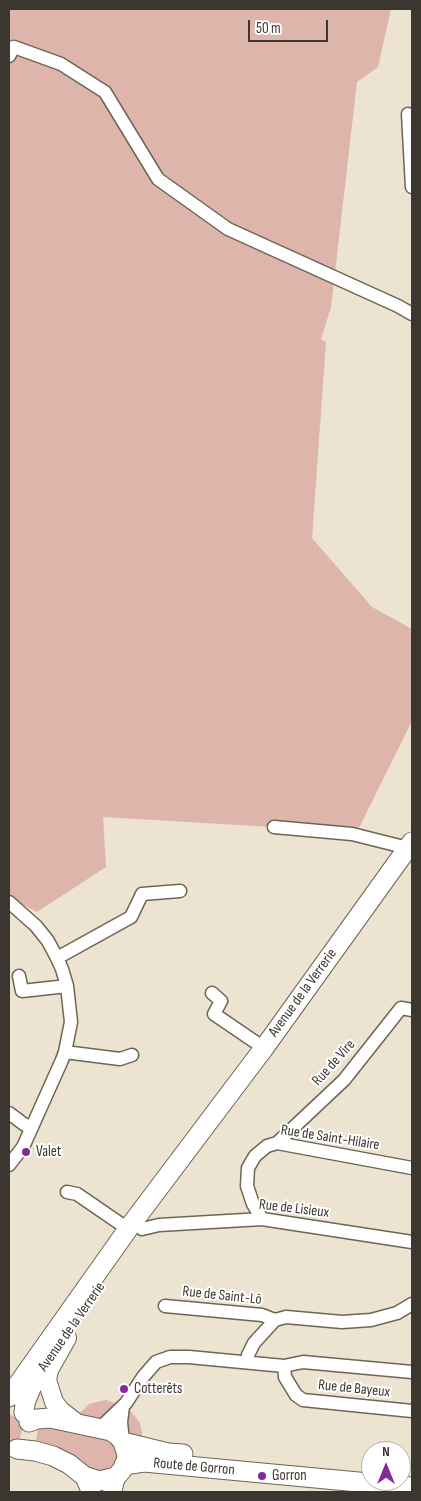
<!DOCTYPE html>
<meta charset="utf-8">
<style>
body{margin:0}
#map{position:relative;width:421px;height:1501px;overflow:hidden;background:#ece3d1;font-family:"Sofia Sans Condensed",sans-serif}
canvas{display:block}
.frame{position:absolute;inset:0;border:10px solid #3b3730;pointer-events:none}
.north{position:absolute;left:361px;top:1441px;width:50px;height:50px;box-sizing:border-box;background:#fff;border:1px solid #b1afac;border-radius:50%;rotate:0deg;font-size:14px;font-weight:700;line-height:20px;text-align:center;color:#3b3730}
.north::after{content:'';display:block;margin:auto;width:18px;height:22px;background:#852b98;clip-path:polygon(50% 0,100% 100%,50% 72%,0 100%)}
.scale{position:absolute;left:248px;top:20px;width:80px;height:22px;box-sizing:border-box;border:2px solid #3b3730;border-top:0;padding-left:6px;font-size:15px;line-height:18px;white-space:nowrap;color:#3b3730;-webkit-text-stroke:4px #fff;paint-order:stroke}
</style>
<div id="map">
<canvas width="421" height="1501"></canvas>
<div class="frame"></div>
<div class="north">N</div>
<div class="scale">50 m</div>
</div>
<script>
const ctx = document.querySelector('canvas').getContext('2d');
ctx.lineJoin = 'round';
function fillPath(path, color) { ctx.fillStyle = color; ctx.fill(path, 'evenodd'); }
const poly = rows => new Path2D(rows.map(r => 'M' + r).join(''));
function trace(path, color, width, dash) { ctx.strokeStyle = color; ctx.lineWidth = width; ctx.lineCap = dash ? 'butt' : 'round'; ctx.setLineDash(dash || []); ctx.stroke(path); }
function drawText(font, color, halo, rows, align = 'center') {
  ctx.font = font + ' "Sofia Sans Condensed",sans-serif'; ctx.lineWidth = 4; ctx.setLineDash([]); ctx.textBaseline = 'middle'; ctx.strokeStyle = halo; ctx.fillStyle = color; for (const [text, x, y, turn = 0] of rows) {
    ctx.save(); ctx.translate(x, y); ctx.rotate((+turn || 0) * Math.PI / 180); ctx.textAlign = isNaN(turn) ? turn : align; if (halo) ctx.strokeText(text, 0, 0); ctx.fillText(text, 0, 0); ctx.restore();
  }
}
fillPath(poly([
 [9,9,391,9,378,67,357,82,331,307,321,339,326,342,312,538,372,607,412,629,412,721,357,832,103,817,106,867,37,912,9,897],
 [106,1400,117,1404,101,1420,79,1416,80,1413,89,1404],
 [129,1409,140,1423,142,1433,141,1442,132,1439,126,1428],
 [9,1414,18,1419,23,1428,20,1438,17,1443,9,1446],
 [38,1424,109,1439,114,1442,120,1454,116,1468,98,1473,34,1445,37,1436]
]), '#deb5aa');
const minor = poly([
 [9,56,14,47,61,64,105,92,158,179,228,229,398,306,412,314],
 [408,114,412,187],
 [274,827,352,834,400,846,406,850],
 [9,902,36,926,48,941,57,958,62,969,67,986,71,1022,65,1052,62,1060,23,1147,9,1165],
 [57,958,131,917,142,894,180,891],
 [19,976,22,991,67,986],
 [212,993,221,1001,214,1014,264,1048],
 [65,1052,120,1059,132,1055],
 [9,1113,25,1125,32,1126],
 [277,1143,344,1080,401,1008,412,1010],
 [67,1192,77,1194,128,1229],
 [262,1219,253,1204,247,1186,248,1168,255,1156,267,1146,277,1143,412,1168],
 [142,1229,159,1225,262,1219,412,1242],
 [165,1306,262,1315,275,1320],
 [248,1362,248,1355,254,1343,275,1320,286,1317,342,1322,371,1320,397,1313,412,1304],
 [284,1366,285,1377,296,1395,303,1400,412,1411],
 [100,1428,126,1403,143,1377,156,1362,170,1357,189,1357,284,1366,303,1362,412,1372],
 [123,1442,121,1422,123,1406]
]);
const secondary = poly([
 [67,1338,49,1370,47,1380,54,1402,60,1410,78,1424],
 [84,1476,91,1492],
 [112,1492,116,1477]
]);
const primary = poly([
 [9,1397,133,1222,264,1048,412,842],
 [24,1413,25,1403,31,1388,43,1369],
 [123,1442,168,1453,183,1454],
 [17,1449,35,1451,53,1456,69,1464,84,1476,99,1481,116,1477,122,1470,126,1462,127,1455,123,1442,118,1436,111,1431,50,1418,37,1419,29,1422],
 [124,1465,144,1462,412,1487]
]);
trace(minor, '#6d6555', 15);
trace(secondary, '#6d6555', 20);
trace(primary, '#6d6555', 21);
trace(minor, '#fff', 12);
trace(secondary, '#fff', 18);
trace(primary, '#fff', 19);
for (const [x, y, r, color] of [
 [26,1152,5,"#852b98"],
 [124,1389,5,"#852b98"],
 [262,1476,5,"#852b98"]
]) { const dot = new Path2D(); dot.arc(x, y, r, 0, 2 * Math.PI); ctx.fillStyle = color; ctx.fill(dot); trace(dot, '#fff', 2); }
drawText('15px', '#3b3730', '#fff', [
 ["Avenue de la Verrerie",303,993,-54],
 ["Rue de Vire",334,1063,-48],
 ["Rue de Saint-Hilaire",330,1138,9],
 ["Rue de Lisieux",294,1209,7],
 ["Rue de Saint-Lô",222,1296,6],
 ["Avenue de la Verrerie",72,1327,-55],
 ["Rue de Bayeux",354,1389,6],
 ["Route de Gorron",194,1467,5]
]);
drawText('15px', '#3b3730', '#fff', [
 ["Valet",36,1152],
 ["Cotterêts",134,1389],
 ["Gorron",272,1476]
], 'left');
</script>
